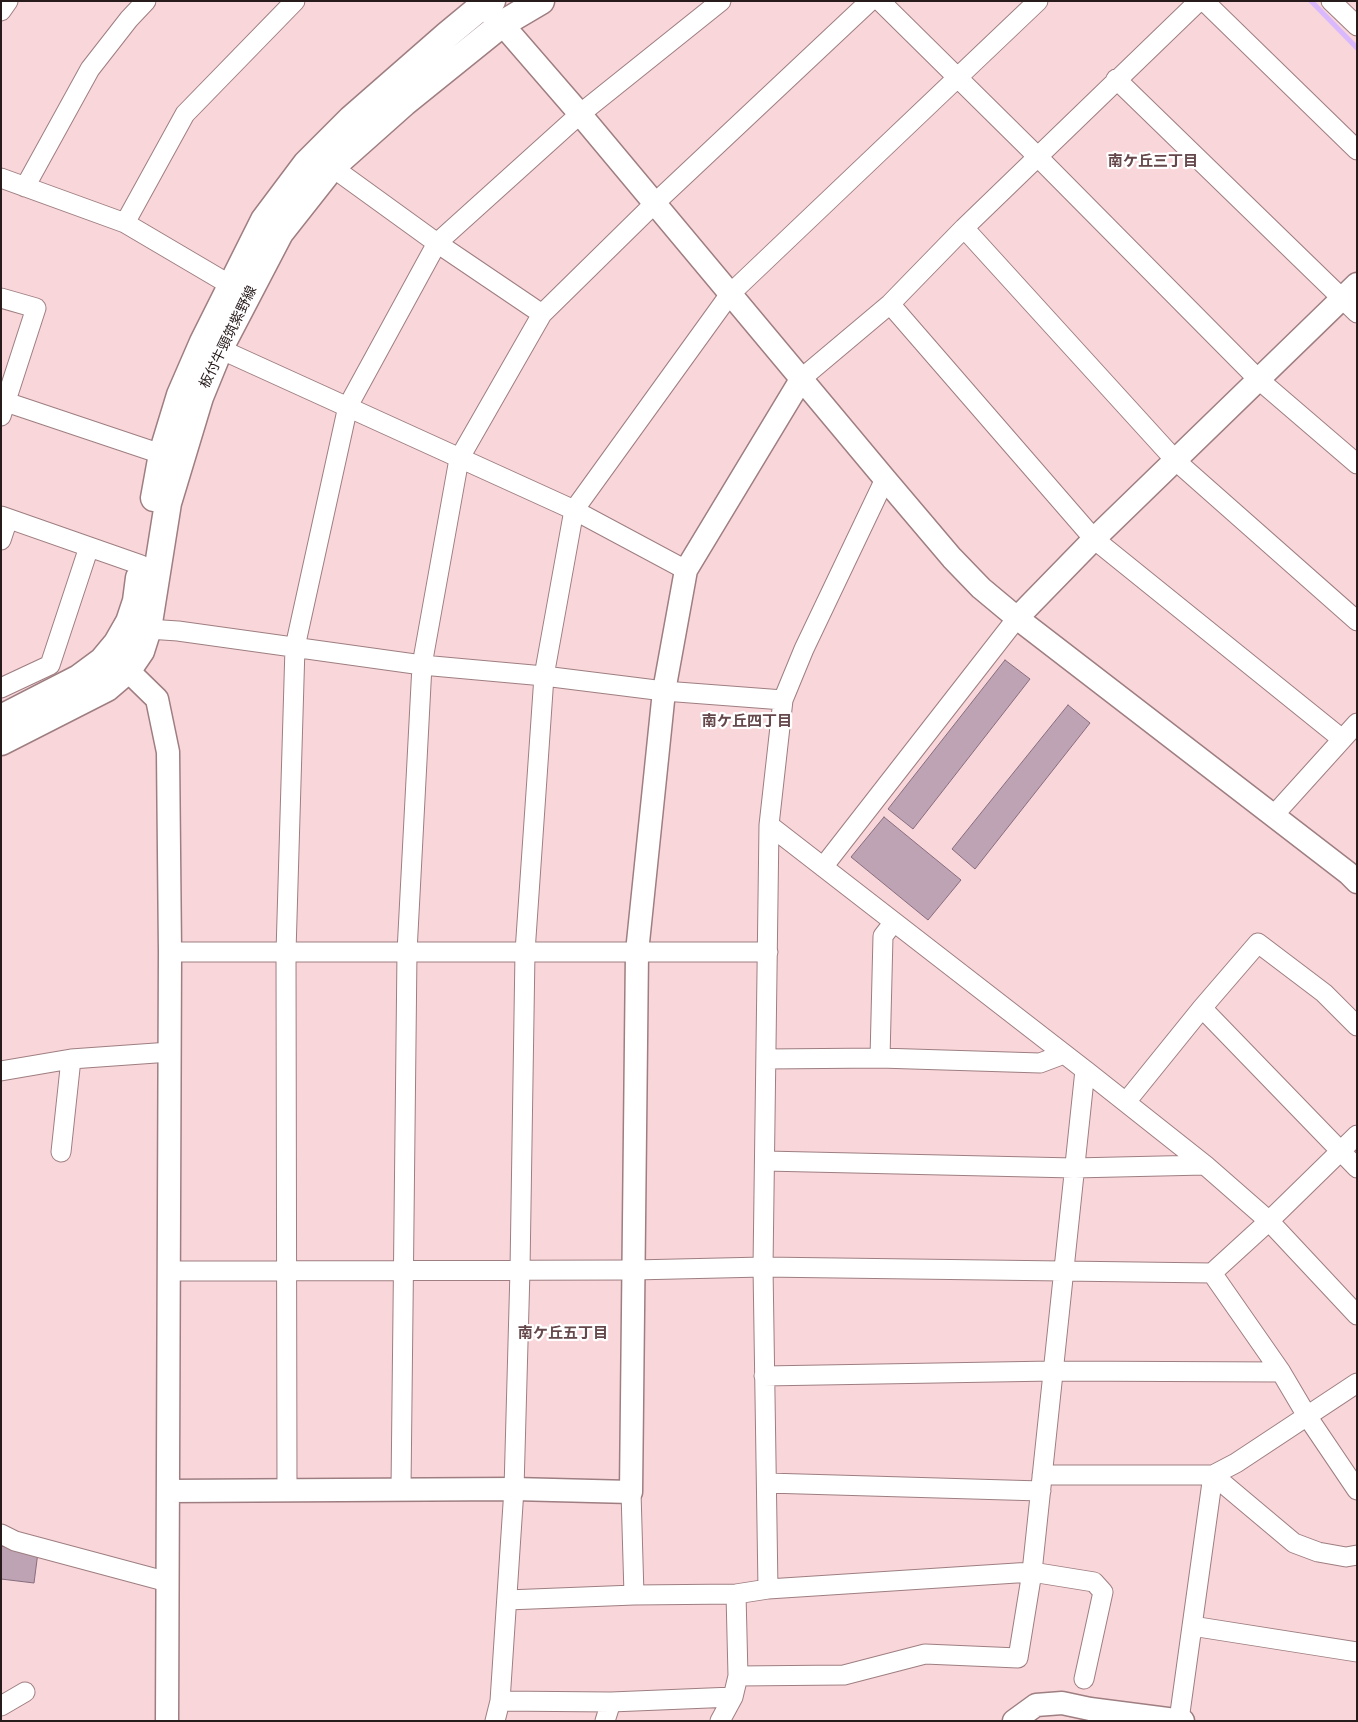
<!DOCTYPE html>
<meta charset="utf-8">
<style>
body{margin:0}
#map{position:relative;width:1358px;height:1722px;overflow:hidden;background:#f9d6d9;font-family:Ubuntu,sans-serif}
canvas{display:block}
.frame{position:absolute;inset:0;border:2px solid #271b1c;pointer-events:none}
</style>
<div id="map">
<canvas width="1358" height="1722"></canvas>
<div class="frame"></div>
</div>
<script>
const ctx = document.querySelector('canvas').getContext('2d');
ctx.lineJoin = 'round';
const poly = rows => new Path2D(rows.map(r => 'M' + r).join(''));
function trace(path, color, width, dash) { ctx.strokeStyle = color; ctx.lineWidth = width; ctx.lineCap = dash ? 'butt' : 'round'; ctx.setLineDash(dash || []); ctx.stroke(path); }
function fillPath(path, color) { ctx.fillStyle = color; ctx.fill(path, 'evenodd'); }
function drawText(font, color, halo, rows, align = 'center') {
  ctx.font = font + ' Ubuntu,"Noto Sans JP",sans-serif'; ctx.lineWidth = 4.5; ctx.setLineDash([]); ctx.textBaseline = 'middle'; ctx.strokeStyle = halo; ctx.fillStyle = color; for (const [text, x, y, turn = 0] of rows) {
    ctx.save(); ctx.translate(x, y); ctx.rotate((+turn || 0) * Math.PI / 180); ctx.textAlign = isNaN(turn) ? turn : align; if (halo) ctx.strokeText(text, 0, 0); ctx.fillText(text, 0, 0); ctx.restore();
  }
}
trace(poly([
 [1311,1,1357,48]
]), '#d9b8fe', 5);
const building = poly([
 [1005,660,1030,679,913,829,888,809,1005,660],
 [1068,705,1090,723,975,869,952,849,1068,705],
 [884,817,961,880,928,920,851,857,884,817],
 [1,1546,38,1552,34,1583,1,1579,1,1546]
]);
fillPath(building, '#bda3b4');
trace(building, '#866d7e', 1);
const minor = poly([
 [880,1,1037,156,1258,379,1357,464],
 [1204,1,1357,150],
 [1331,1,1357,26],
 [1,11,8,1],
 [1116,79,1357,313],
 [325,157,332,167,437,243,542,314],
 [1,178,125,223,232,286,242,289],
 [25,187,90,69,129,19,146,1],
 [125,223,185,114,295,1],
 [964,228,1176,461,1357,621],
 [1,298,36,308,1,416],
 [890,304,1094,539,1342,739],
 [209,344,574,510,686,570],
 [802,378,890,304,964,228,1199,1],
 [6,402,173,458],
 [1,516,141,565],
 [1,540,8,519],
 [137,625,148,629,178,631,422,665,544,676,664,691,783,700],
 [1,688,50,665,89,547],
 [1273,816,1357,723],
 [823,867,1017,618],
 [170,952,768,952],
 [1202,1008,1357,1168],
 [880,1058,883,936,894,922],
 [766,1059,880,1058,1040,1063,1064,1054],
 [1085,1070,1205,1165,1269,1221,1357,1315],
 [1,1071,71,1059],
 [1126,1102,1202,1008,1258,943,1324,993,1357,1026],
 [61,1152,71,1059,170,1052],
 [765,1161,1074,1168,1205,1165],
 [169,1271,634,1270,763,1267,1212,1273,1269,1221,1357,1135],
 [1212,1273,1281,1372,1307,1416,1357,1490],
 [764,1376,1053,1371,1281,1372],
 [1042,1475,1213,1475,1236,1463,1357,1383],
 [1213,1475,1294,1543,1318,1552,1346,1557,1357,1555],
 [767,1483,1041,1491],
 [401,1489,407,952,422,665,459,459,542,314,654,204,870,1],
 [287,1490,286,952,295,647,348,406,437,243,580,114,721,1],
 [631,1492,634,1595],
 [1,1534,15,1541,168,1582],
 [768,1589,763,1267,769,825,783,700,804,649,885,479],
 [736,1594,738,1676],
 [507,1600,634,1595,736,1594,768,1589,1032,1572,1094,1582,1103,1592,1084,1679],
 [1192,1626,1357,1652],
 [500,1701,611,1702,733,1697],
 [1,1706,25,1692],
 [1179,1720,1213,1475],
 [495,1721,500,1701,514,1489,520,1270,525,952,544,676,574,510,730,294,1038,1],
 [605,1721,611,1702],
 [720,1721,733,1697,738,1676,844,1675,925,1654,1018,1658,1032,1572,1085,1070,769,825]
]);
const tertiary = poly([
 [490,13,502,24,580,114,885,479,952,558,981,588,1017,618,1348,873,1357,882],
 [1017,618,1094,539,1357,284],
 [115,658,157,699,168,752,170,952,167,1721],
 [168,1491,514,1489,631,1492,637,952,664,691,686,570,802,378],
 [1014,1721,1036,1705,1062,1703,1090,1709,1183,1721]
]);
const secondary = poly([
 [154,498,162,454,180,395,203,342,264,220,306,164,351,119,447,35,482,6,492,1],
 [1,718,79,678,102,661,117,643,129,622,136,601,139,578],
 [1,742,107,688,128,670,141,651,148,629,168,503,200,397,220,348,280,233,332,167,404,103,502,24,541,1]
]);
trace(minor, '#9e7e81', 21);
trace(tertiary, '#9e7e81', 25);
trace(secondary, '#9e7e81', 29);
trace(minor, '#fff', 19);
trace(tertiary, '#fff', 22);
trace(secondary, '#fff', 26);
drawText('14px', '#271b1c', '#fff', [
 ["板付牛頸筑紫野線",228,337,-64]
]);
drawText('bold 15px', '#65484b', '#fff', [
 ["南ケ丘三丁目",1153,161],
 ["南ケ丘四丁目",747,721],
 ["南ケ丘五丁目",563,1333]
]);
</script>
